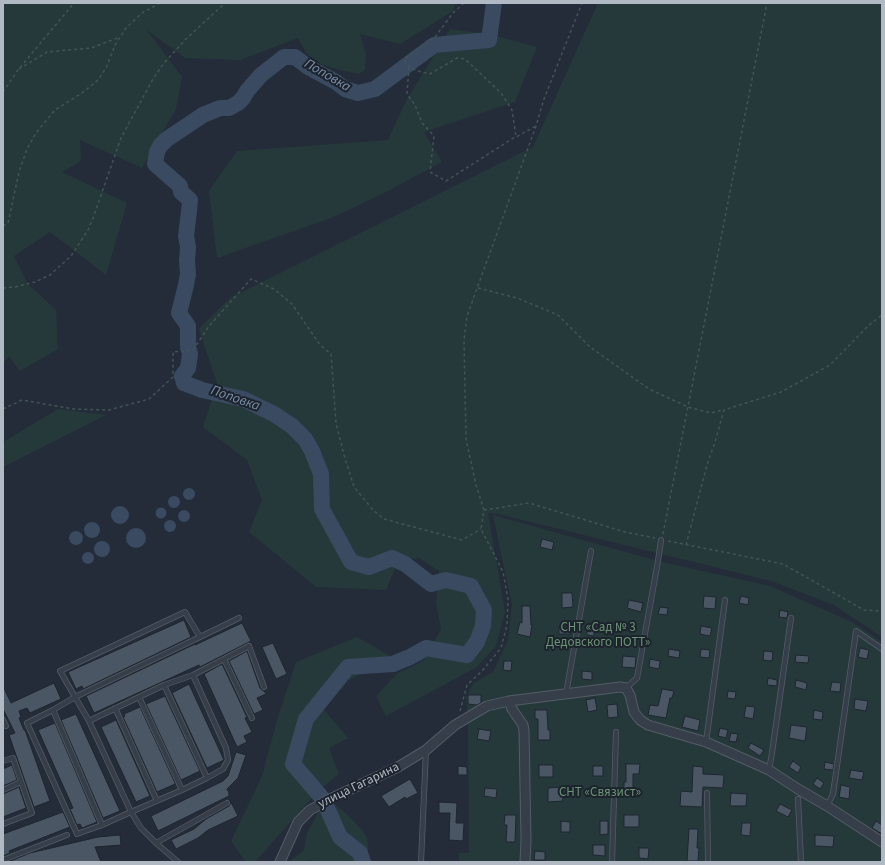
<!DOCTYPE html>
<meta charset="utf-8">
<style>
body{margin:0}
#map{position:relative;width:885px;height:865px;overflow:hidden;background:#232c38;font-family:"Source Sans 3",sans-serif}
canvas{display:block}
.frame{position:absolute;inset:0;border:4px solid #b1b9c5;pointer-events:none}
</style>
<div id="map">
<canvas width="885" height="865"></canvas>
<div class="frame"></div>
</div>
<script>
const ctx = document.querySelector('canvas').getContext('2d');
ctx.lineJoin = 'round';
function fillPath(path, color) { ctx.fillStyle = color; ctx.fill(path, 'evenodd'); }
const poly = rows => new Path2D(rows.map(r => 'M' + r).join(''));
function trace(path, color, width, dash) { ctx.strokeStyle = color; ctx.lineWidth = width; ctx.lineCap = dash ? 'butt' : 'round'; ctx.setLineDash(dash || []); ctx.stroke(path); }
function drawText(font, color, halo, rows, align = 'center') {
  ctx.font = font + ' "Source Sans 3",sans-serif'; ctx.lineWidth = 4; ctx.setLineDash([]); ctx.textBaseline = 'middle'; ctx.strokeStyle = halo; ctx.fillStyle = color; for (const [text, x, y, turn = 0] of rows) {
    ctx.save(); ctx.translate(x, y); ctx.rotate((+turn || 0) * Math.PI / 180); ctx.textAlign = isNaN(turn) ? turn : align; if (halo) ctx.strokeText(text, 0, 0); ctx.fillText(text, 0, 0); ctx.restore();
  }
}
fillPath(poly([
 [3,3,456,3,453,11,400,44,360,34,366,54,365,70,359,74,340,70,321,64,307,54,298,38,240,60,185,58,147,30,182,77,176,109,142,168,80,140,81,161,62,172,127,203,106,275,50,232,14,256,28,284,56,310,58,349,20,371,9,356,3,364],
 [598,3,882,3,882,637,834,605,771,581,498,514,488,513,505,612,496,646,477,667,386,716,376,696,398,673,423,661,441,630,436,602,439,571,419,558,398,561,386,590,316,587,249,532,262,500,247,460,203,427,217,383,199,329,230,298,533,147],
 [450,29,492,35,537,47,515,102,424,132,442,162,390,190,334,217,217,258,209,191,237,151,388,140,406,101],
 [58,409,106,415,3,467,3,442],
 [493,515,658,561,770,586,852,622,882,642,882,862,459,862,459,853,469,853,468,726,466,697,474,683,493,672,508,640,512,604,501,554],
 [357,637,390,656,348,681,324,710,348,738,329,748,339,774,317,792,255,862,246,862,231,841,262,776,277,720,296,662],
 [336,805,350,817,362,830,367,838,368,847,368,862,318,862,310,860,304,862,289,862,304,850,307,833,319,811,327,807]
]), '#26393a');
fillPath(poly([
 '183 494a6 6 0 1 1 12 0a6 6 0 1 1-12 0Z',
 '168 502a6 6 0 1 1 12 0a6 6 0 1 1-12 0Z',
 '111 515a9 9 0 1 1 18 0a9 9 0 1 1-18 0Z',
 '155.5 513a5.5 5.5 0 1 1 11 0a5.5 5.5 0 1 1-11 0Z',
 '178 516a6 6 0 1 1 12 0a6 6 0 1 1-12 0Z',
 '164 526a6 6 0 1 1 12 0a6 6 0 1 1-12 0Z',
 '84 530a8 8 0 1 1 16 0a8 8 0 1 1-16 0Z',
 '126 538a10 10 0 1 1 20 0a10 10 0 1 1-20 0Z',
 '69 538a7 7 0 1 1 14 0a7 7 0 1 1-14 0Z',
 '94 549a8 8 0 1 1 16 0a8 8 0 1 1-16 0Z',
 '82 558a6 6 0 1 1 12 0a6 6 0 1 1-12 0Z'
]), '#394a61');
trace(poly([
 [363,862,360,853,340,837,323,799,293,764,306,719,348,667,393,664,410,657,426,648,467,655,477,642,483,626,484,610,471,586,446,580,431,584,405,564,392,558,369,567,351,562,322,509,321,474,312,451,305,439,292,426,274,414,243,399,202,390,184,383,182,376,188,368,190,354,188,347,188,326,179,313,186,285,188,274,187,261,188,247,186,236,189,211,190,200,181,192,180,186,155,164,157,152,160,146,167,139,203,115,220,108,229,108,238,103,243,98,247,91,261,75,284,57,295,57,308,67,336,82,345,89,358,93,375,89,434,45,489,40,494,3]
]), '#394a61', 16);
const building = poly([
 [542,539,554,542,552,550,540,547,542,539],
 [562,593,572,593,573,607,562,608,562,593],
 [704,596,716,597,715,609,703,608,704,596],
 [741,596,749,598,748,605,739,603,741,596],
 [629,600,643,603,641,612,627,608,629,600],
 [522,606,530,606,531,625,532,625,530,637,517,634,520,622,522,623,522,606],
 [660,607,668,608,667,615,658,614,660,607],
 [780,610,788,612,787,618,779,617,780,610],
 [184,620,191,637,83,689,82,686,76,689,68,672,184,620],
 [242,623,251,641,200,667,199,665,94,713,86,696,195,644,195,645,242,623],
 [701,626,712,628,710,636,700,634,701,626],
 [559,627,570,627,570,634,559,634,559,627],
 [587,628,594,628,594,636,587,635,587,628],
 [273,643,287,674,276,679,262,647,273,643],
 [860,648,869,650,867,659,858,657,860,648],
 [669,649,680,651,679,658,668,656,669,649],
 [701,649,710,650,709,658,700,657,701,649],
 [247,651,260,688,262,690,264,691,266,694,257,698,263,710,254,714,229,661,247,651],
 [764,651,773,652,772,661,763,660,764,651],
 [796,655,809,656,808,663,795,662,796,655],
 [623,656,636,657,635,668,622,667,623,656],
 [650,659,660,661,659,669,649,667,650,659],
 [504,661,512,661,511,671,503,670,504,661],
 [222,664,247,717,245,718,252,732,244,736,247,742,237,747,204,674,222,664],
 [582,671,592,672,592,680,582,679,582,671],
 [768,678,777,680,777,686,767,685,768,678],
 [796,680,807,683,806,690,795,687,796,680],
 [832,682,841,683,840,692,830,691,832,682],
 [54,683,61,699,30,713,27,708,19,711,21,717,19,718,24,730,25,730,50,801,34,807,9,735,15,733,3,709,3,686,11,703,54,683],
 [189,684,224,760,207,768,172,693,189,684],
 [662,689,674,691,672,698,670,698,666,718,648,715,650,705,658,706,662,689],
 [728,691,736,692,735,699,727,698,728,691],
 [468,695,481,695,481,703,477,705,468,704,468,695],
 [165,696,200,771,181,780,146,704,165,696],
 [595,698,597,710,588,712,586,700,595,698],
 [855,699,868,701,866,711,854,709,855,699],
 [617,704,618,717,608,718,607,705,617,704],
 [746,706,755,707,753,719,744,717,746,706],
 [140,707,175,783,175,784,157,792,123,717,125,716,124,714,140,707],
 [535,710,547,710,548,730,550,730,550,740,538,740,538,719,535,719,535,710],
 [814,710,823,712,822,720,813,719,814,710],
 [76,714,120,811,103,818,61,720,76,714],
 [685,716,700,720,698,731,682,727,685,716],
 [116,720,150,796,136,802,101,727,116,720],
 [55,723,97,822,82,828,80,824,77,825,70,809,73,808,38,730,55,723],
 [791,725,807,727,805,741,789,738,791,725],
 [720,728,728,730,726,738,718,736,720,728],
 [479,729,491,731,489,741,477,739,479,729],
 [731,733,738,734,736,742,729,741,731,733],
 [751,743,764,750,760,756,748,748,751,743],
 [236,752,246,755,238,778,227,789,229,793,229,796,158,831,151,816,223,781,228,776,236,752],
 [793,761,801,767,798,773,789,767,793,761],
 [825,762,834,764,833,770,824,769,825,762],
 [626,764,640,764,639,774,633,774,633,796,624,795,624,782,626,782,626,764],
 [12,765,17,780,3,786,3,769,12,765],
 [539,765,553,765,553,777,539,777,539,765],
 [458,766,467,767,467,775,458,775,458,766],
 [593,766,603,766,603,776,593,776,593,766],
 [693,766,703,767,703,774,724,775,723,788,703,787,702,807,680,806,681,791,692,792,693,766],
 [851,770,864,772,862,780,849,778,851,770],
 [817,778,824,783,820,789,813,784,817,778],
 [410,779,418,793,406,799,405,797,389,807,381,796,410,779],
 [841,785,850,787,849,799,839,797,841,785],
 [19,787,26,808,3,817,3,794,19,787],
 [562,787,563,801,548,802,548,788,562,787],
 [485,788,497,789,496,798,484,796,485,788],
 [731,793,747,794,746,806,730,806,731,793],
 [230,800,238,816,208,830,198,838,176,849,171,840,194,829,206,819,229,806,231,803,230,800],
 [439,802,457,803,456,823,464,823,463,841,449,840,450,813,439,813,439,802],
 [780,804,792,810,788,817,776,811,780,804],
 [63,812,70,827,9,851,10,853,3,856,3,834,63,812],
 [505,815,516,815,515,842,506,842,507,825,504,825,505,815],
 [624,815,639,815,639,827,624,827,624,815],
 [561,821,570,822,570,832,561,832,561,821],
 [600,821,608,821,608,834,600,835,600,821],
 [876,821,882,825,882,834,872,828,876,821],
 [742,823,751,823,750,836,741,835,742,823],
 [689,829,698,829,697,848,699,848,698,861,687,861,689,829],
 [120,835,121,845,95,847,101,862,8,862,30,853,98,837,120,835],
 [815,835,834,836,833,847,815,846,815,835],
 [593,845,605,845,605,856,593,855,593,845],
 [639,848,649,848,648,859,639,858,639,848],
 [535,851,545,852,545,860,534,860,535,851]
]);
fillPath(building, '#4b5664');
trace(building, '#1e2530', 1);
const lane = poly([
 [200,637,185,612,60,671,75,697,200,637,239,618],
 [224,659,249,646,264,687],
 [193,675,224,659,252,718],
 [164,685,207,778],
 [626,688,637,678,658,561,661,540],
 [566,694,591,551],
 [139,697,182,790],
 [115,708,157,801],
 [53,710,102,825],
 [3,720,6,726],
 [89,721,75,697,53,710,27,723,77,834,102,825,131,812,182,790,207,778,223,769,228,760,226,748,193,675,164,685,89,721,131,812,141,828,156,843,178,862],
 [706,742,725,600],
 [3,761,13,758,32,813,3,824],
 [769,770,772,753,791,618],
 [3,790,21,782],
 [707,793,708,862],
 [798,799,801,862],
 [827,806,833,794,856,631,882,649],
 [156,843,227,803],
 [3,860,67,835],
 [421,862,426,750],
 [612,862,616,732]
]);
const street = poly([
 [509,701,512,709,523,725,524,731,526,840,525,862],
 [280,862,298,822,310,810,330,799,398,767,426,750,455,725,487,706,509,701,620,687,626,688,630,695,634,712,640,720,648,725,706,742,769,770,798,789,827,806,882,842]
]);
trace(lane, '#545c67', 6);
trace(street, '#545c67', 11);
trace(poly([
 [464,3,453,13,435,37,404,59,409,67,418,71,430,74,457,58,465,59,501,93,512,110,516,137,536,126],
 [409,67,407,94,415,105,422,123,434,136,430,172,446,181,515,137],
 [19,69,47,52,91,48,120,37],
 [3,92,18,70,74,3],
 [3,226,8,223,19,172,27,149,36,133,55,110,82,93,98,80,106,68,115,45,126,28,142,13,160,3],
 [3,288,15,287,35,282,50,275,71,256,88,230,93,218,121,138,153,79,164,63,186,39,225,3],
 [478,288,517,298,558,315,590,347,649,389,688,407,711,413,723,410],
 [3,409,22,400,73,409,109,410,149,399,173,377,173,352,193,350,209,326,251,279,274,289,292,304,320,345,331,354,336,423,344,455,354,487,373,510,384,519,462,540,481,529],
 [484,510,529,503,625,532,655,538],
 [663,534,767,3],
 [668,541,783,564,864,610,882,611],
 [686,545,707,465,715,442,724,410,781,392,830,365,868,326,882,315],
 [460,711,467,685,482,671,501,648,507,625,508,599,503,572,481,529,484,510,476,485,466,439,464,340,467,316,536,126,544,99,582,3]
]), '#435457', 1.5, [3, 3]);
trace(lane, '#363e49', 4.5);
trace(street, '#363e49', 9);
drawText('13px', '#6a9473', '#1c232d', [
 ["СНТ «Сад № 3",598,628],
 ["Дедовского ПОТТ»",598,643],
 ["СНТ «Связист»",600,793]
]);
drawText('13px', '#b1b9c5', '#1c232d', [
 ["улица Гагарина",359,786,-26]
]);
drawText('italic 14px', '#7b90ab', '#1c232d', [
 ["Поповка",327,76,30],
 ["Поповка",235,399,19]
]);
</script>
